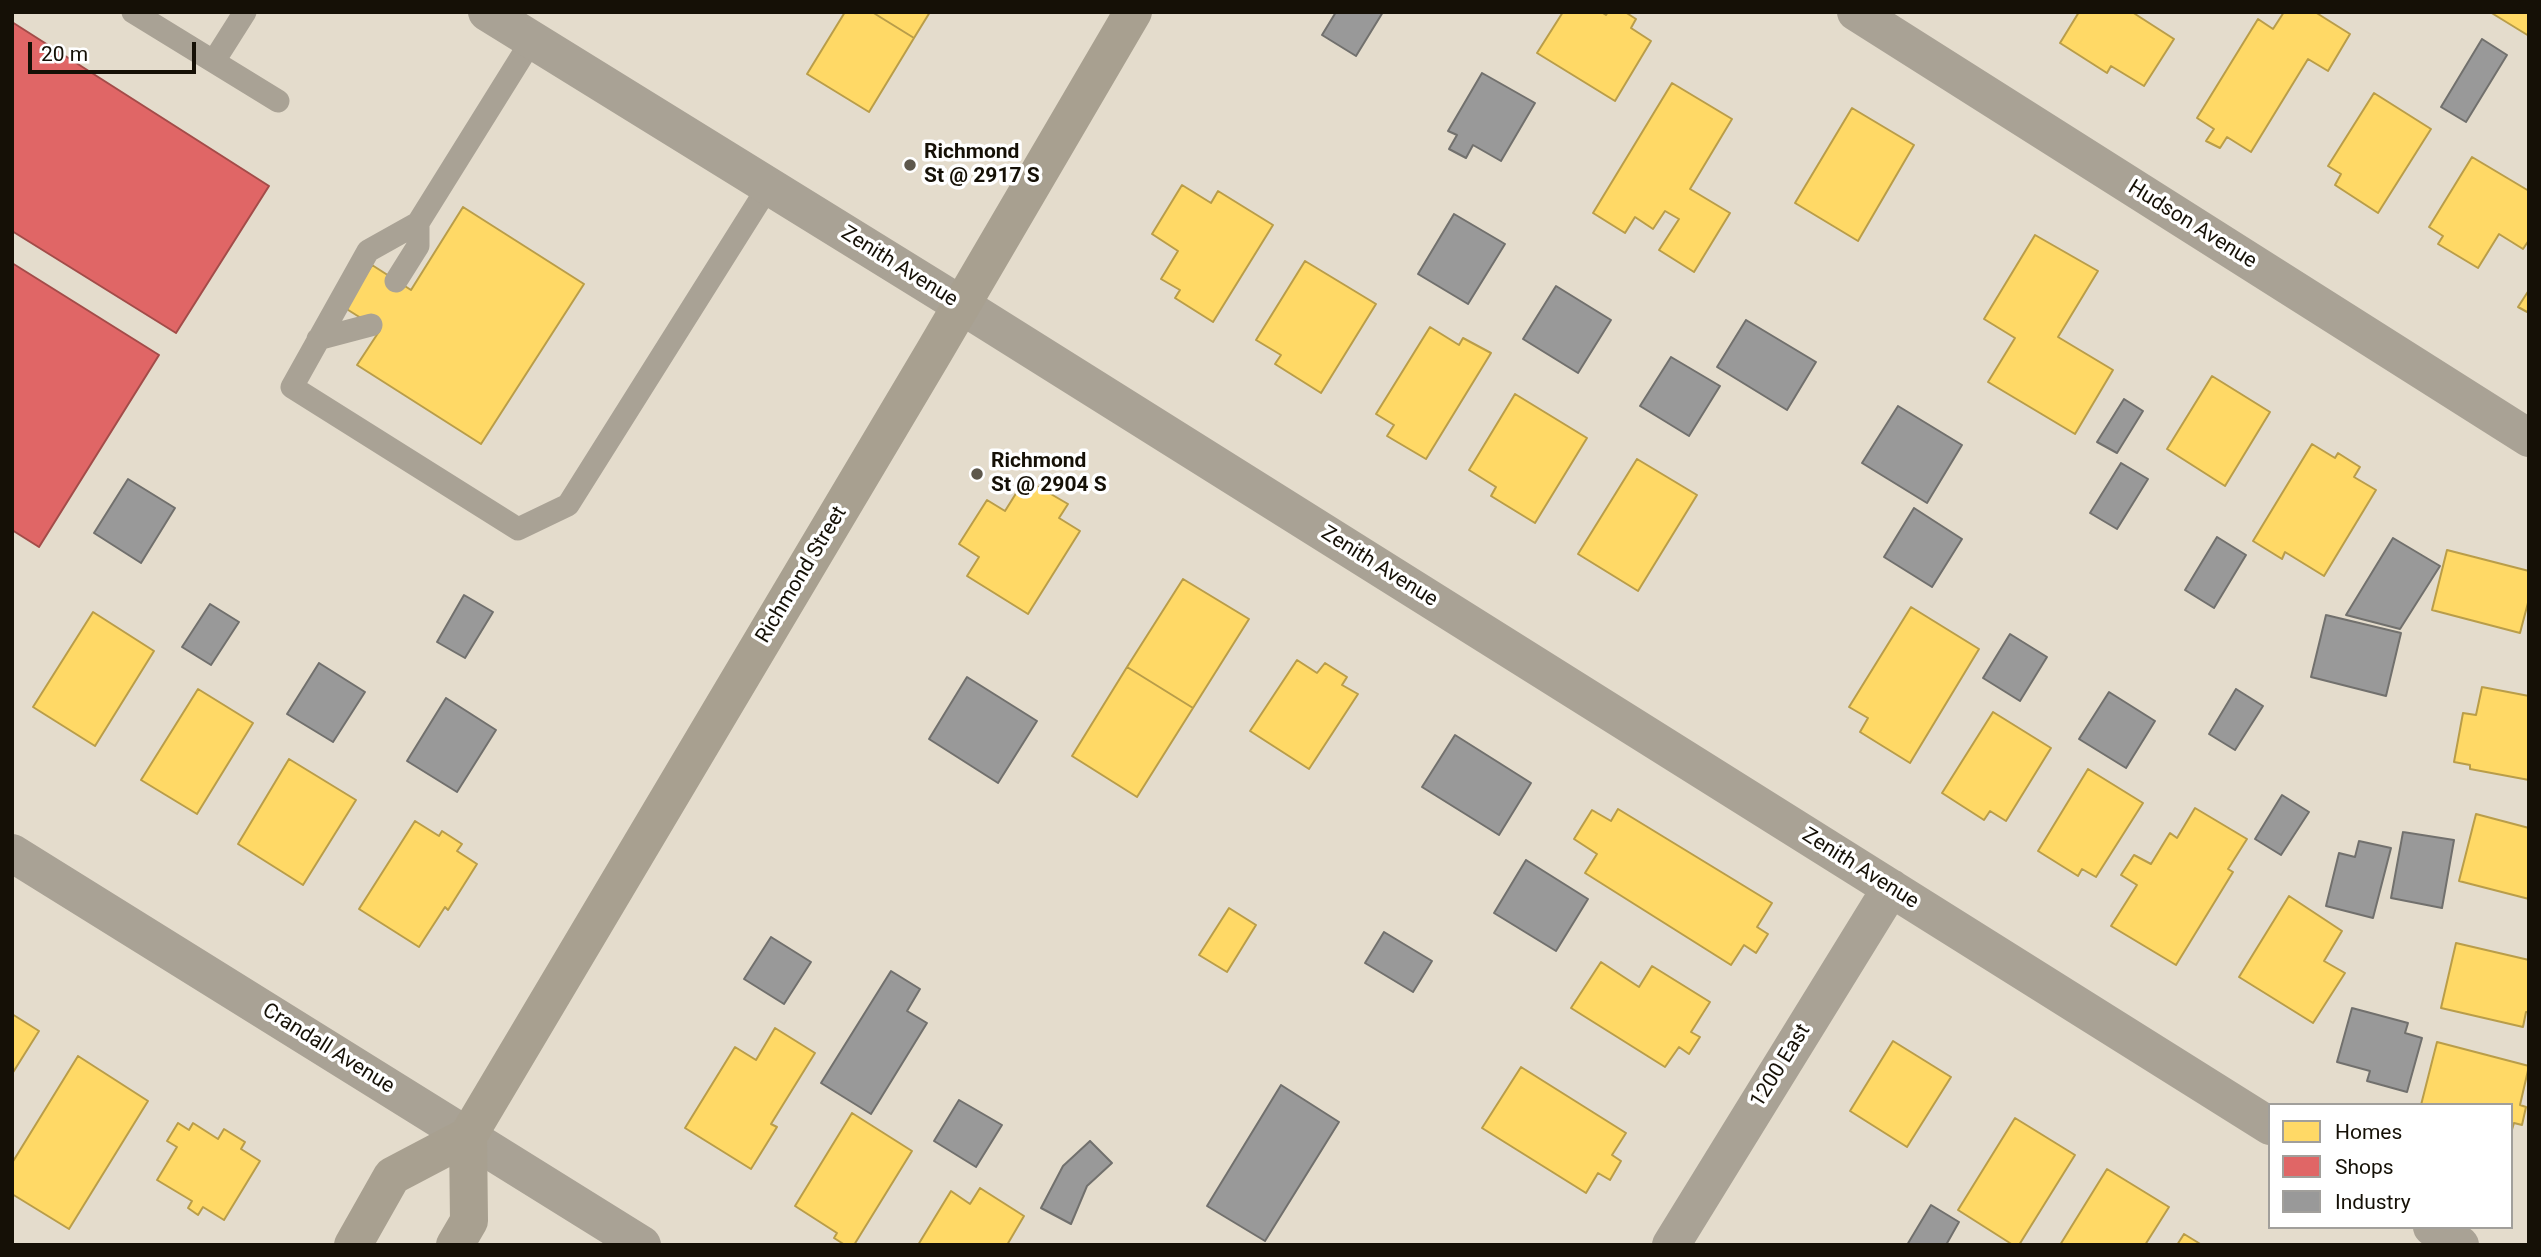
<!DOCTYPE html>
<style>
body{margin:0}
#map{position:relative;width:2541px;height:1257px;overflow:hidden;background:#e4dccc;font-family:Roboto,sans-serif}
canvas{display:block}
.frame{position:absolute;inset:0;border:14px solid #151006;pointer-events:none}
.legend{position:absolute;left:2268px;top:1103px;width:245px;height:126px;box-sizing:border-box;background:#fff;border:2px solid #a19f9b;margin:0;padding:9px 12px;list-style:none;font-size:21px;color:#151006}
.legend li{display:flex;align-items:center;gap:14px;height:35px}
.legend b{width:35px;border:2px solid #a19f9b}
.scale{position:absolute;left:28px;top:42px;width:168px;height:32px;box-sizing:border-box;border:4px solid #151006;border-top:0;padding-left:9px;font-size:21px;line-height:24px;white-space:nowrap;color:#151006;-webkit-text-stroke:5px #fff;paint-order:stroke}
</style>
<div id="map">
<canvas width="2541" height="1257"></canvas>
<div class="frame"></div>
<ul class="legend">
<li><b style="height:19px;background:#ffd966"></b>Homes</li>
<li><b style="height:19px;background:#e06666"></b>Shops</li>
<li><b style="height:19px;background:#999"></b>Industry</li>
</ul>
<div class="scale">20 m</div>
</div>
<script>
const ctx = document.querySelector('canvas').getContext('2d');
ctx.lineJoin = 'round';
function fillPath(path, color) { ctx.fillStyle = color; ctx.fill(path, 'evenodd'); }
const poly = rows => new Path2D(rows.map(r => 'M' + r).join(''));
function trace(path, color, width, dash) { ctx.strokeStyle = color; ctx.lineWidth = width; ctx.lineCap = dash ? 'butt' : 'round'; ctx.setLineDash(dash || []); ctx.stroke(path); }
function drawText(font, color, halo, rows, align = 'center') {
  ctx.font = font + ' Roboto,sans-serif'; ctx.lineWidth = 7; ctx.setLineDash([]); ctx.textBaseline = 'middle'; ctx.strokeStyle = halo; ctx.fillStyle = color; for (const [text, x, y, turn = 0] of rows) {
    ctx.save(); ctx.translate(x, y); ctx.rotate((+turn || 0) * Math.PI / 180); ctx.textAlign = isNaN(turn) ? turn : align; if (halo) ctx.strokeText(text, 0, 0); ctx.fillText(text, 0, 0); ctx.restore();
  }
}
const homes = poly([
 [845,12,872,12,914,38,869,112,807,74,845,12],
 [872,12,930,12,914,38,872,12],
 [1563,12,1601,12,1606,15,1608,12,1625,12,1636,19,1631,28,1651,41,1615,101,1537,53,1563,12],
 [2079,12,2132,12,2174,39,2144,86,2111,66,2107,73,2060,43,2079,12],
 [2284,12,2315,12,2350,34,2328,71,2308,59,2251,152,2227,137,2220,148,2206,141,2214,129,2197,118,2258,19,2273,29,2284,12],
 [2490,12,2529,12,2529,36,2490,12],
 [1672,83,1732,119,1690,189,1730,213,1694,272,1659,250,1679,219,1665,211,1653,229,1635,217,1625,233,1593,213,1672,83],
 [2374,93,2431,129,2378,213,2335,185,2341,174,2328,166,2374,93],
 [1852,108,1914,145,1858,241,1795,203,1852,108],
 [2472,157,2529,191,2529,240,2523,249,2499,234,2478,268,2438,244,2443,236,2429,227,2472,157],
 [1182,185,1211,203,1218,191,1273,225,1213,322,1175,298,1180,290,1161,279,1178,251,1152,234,1182,185],
 [463,207,584,284,481,444,357,365,380,330,345,308,372,265,411,290,463,207],
 [2035,235,2098,271,2058,337,2113,370,2075,434,1988,382,2015,338,1984,319,2035,235],
 [1305,261,1376,304,1321,393,1275,364,1281,355,1256,340,1305,261],
 [2529,290,2529,313,2518,307,2529,290],
 [1430,327,1459,345,1463,338,1491,353,1426,459,1387,436,1394,425,1376,414,1430,327],
 [2212,376,2270,412,2225,486,2167,449,2212,376],
 [1515,394,1587,438,1535,523,1491,496,1496,487,1469,470,1515,394],
 [2312,444,2335,458,2338,453,2360,467,2354,477,2376,490,2324,576,2285,552,2282,559,2253,541,2312,444],
 [1637,459,1697,495,1638,591,1578,554,1637,459],
 [1025,479,1068,504,1059,518,1080,531,1028,614,967,576,979,557,959,544,987,500,1005,511,1025,479],
 [2447,550,2529,571,2529,599,2520,633,2432,610,2447,550],
 [1183,579,1249,619,1193,708,1127,667,1183,579],
 [1911,607,1979,649,1910,763,1860,732,1868,718,1849,707,1911,607],
 [93,612,154,651,95,746,33,707,93,612],
 [1297,660,1317,673,1325,663,1347,677,1342,685,1358,694,1309,769,1250,731,1297,660],
 [1127,667,1193,708,1137,797,1072,756,1127,667],
 [2482,687,2529,696,2529,780,2470,769,2470,765,2454,762,2463,713,2476,715,2482,687],
 [198,689,253,723,197,814,141,780,198,689],
 [1993,712,2051,748,2006,821,1990,811,1984,820,1942,793,1993,712],
 [289,759,356,800,303,885,238,844,289,759],
 [2088,769,2143,803,2096,877,2082,869,2078,876,2038,851,2088,769],
 [2195,808,2247,839,2228,869,2233,872,2176,965,2111,926,2137,885,2121,875,2134,855,2151,864,2170,833,2177,838,2195,808],
 [1618,809,1772,903,1757,927,1768,934,1756,953,1744,945,1731,965,1585,873,1597,854,1574,839,1592,810,1611,821,1618,809],
 [2476,814,2529,828,2529,899,2459,881,2476,814],
 [415,821,439,836,442,831,462,844,457,851,477,864,448,910,445,907,419,947,359,909,415,821],
 [2289,896,2342,931,2324,961,2345,973,2313,1023,2239,977,2289,896],
 [1229,908,1256,925,1227,972,1199,955,1229,908],
 [2456,943,2529,960,2529,1012,2526,1012,2523,1027,2441,1008,2456,943],
 [1601,962,1639,987,1652,966,1710,1002,1691,1032,1700,1037,1689,1054,1679,1047,1665,1067,1571,1008,1601,962],
 [12,1014,39,1031,12,1074,12,1014],
 [775,1028,815,1053,771,1124,777,1127,751,1169,685,1128,735,1047,756,1060,775,1028],
 [1893,1041,1951,1077,1907,1147,1850,1111,1893,1041],
 [2437,1042,2529,1066,2520,1105,2526,1107,2522,1125,2514,1123,2511,1133,2511,1105,2421,1105,2437,1042],
 [78,1056,148,1101,69,1229,12,1194,12,1163,78,1056],
 [1521,1067,1626,1133,1612,1155,1621,1161,1610,1180,1598,1173,1586,1193,1482,1128,1521,1067],
 [852,1113,912,1151,854,1245,845,1245,834,1238,837,1233,795,1206,852,1113],
 [2015,1118,2075,1155,2019,1245,2013,1245,1958,1210,2015,1118],
 [178,1123,189,1130,193,1123,218,1139,224,1129,245,1142,241,1149,260,1161,224,1220,203,1207,198,1215,188,1208,192,1201,157,1180,177,1147,167,1141,178,1123],
 [2107,1169,2169,1207,2145,1245,2060,1245,2107,1169],
 [980,1188,1024,1216,1007,1245,918,1245,951,1191,970,1204,980,1188],
 [2184,1234,2202,1245,2177,1245,2184,1234]
]);
fillPath(homes, '#ffd966');
trace(homes, '#b99d49', 2);
const shops = poly([
 [12,22,269,186,176,333,12,231,12,22],
 [12,263,159,355,39,547,12,530,12,263]
]);
fillPath(shops, '#e06666');
trace(shops, '#a34c49', 2);
const industry = poly([
 [1336,12,1383,12,1356,56,1322,35,1336,12],
 [2482,39,2507,55,2466,122,2441,107,2482,39],
 [1482,73,1535,103,1501,161,1473,145,1466,158,1449,149,1457,135,1448,131,1482,73],
 [1454,214,1505,244,1468,304,1418,274,1454,214],
 [1556,286,1611,320,1578,373,1523,339,1556,286],
 [1746,320,1816,362,1787,410,1717,367,1746,320],
 [1671,357,1720,386,1689,436,1640,406,1671,357],
 [2124,399,2143,411,2117,453,2097,442,2124,399],
 [1898,406,1962,445,1927,503,1862,463,1898,406],
 [2121,463,2148,479,2117,529,2090,513,2121,463],
 [128,479,175,508,141,563,94,533,128,479],
 [1914,508,1962,539,1932,587,1884,557,1914,508],
 [2217,537,2246,555,2214,608,2185,590,2217,537],
 [2393,538,2440,566,2400,629,2346,615,2393,538],
 [464,595,493,612,465,658,437,642,464,595],
 [210,604,239,622,211,665,182,647,210,604],
 [2326,615,2401,633,2386,696,2311,677,2326,615],
 [2010,634,2047,657,2020,701,1983,678,2010,634],
 [319,663,365,692,333,742,287,714,319,663],
 [967,677,1037,721,998,783,929,739,967,677],
 [2236,689,2263,706,2235,750,2209,734,2236,689],
 [2109,692,2155,721,2126,768,2079,739,2109,692],
 [446,698,496,730,457,792,407,761,446,698],
 [1455,735,1531,783,1499,835,1422,787,1455,735],
 [2282,795,2309,812,2281,855,2255,839,2282,795],
 [2403,832,2454,840,2442,908,2391,898,2403,832],
 [2359,841,2391,848,2373,918,2326,906,2339,853,2355,857,2359,841],
 [1526,860,1588,899,1556,951,1494,913,1526,860],
 [1384,932,1432,961,1413,992,1365,963,1384,932],
 [771,937,811,962,784,1004,744,979,771,937],
 [891,971,920,989,907,1011,927,1023,871,1114,821,1083,891,971],
 [2352,1008,2408,1023,2405,1033,2422,1038,2407,1092,2367,1081,2370,1071,2337,1062,2352,1008],
 [1281,1085,1339,1122,1265,1241,1207,1206,1281,1085],
 [959,1100,1002,1125,976,1167,934,1141,959,1100],
 [1090,1141,1112,1163,1087,1186,1071,1224,1041,1208,1063,1166,1090,1141],
 [1931,1205,1959,1222,1946,1245,1907,1245,1931,1205]
]);
fillPath(industry, '#999');
trace(industry, '#71706d', 2);
trace(poly([
 [133,12,278,101],
 [532,40,418,223,368,251,292,387,518,529,568,505,768,187],
 [214,61,245,12],
 [396,281,418,246,418,223],
 [318,339,371,325]
]), '#a9a295', 23);
trace(poly([
 [487,12,961,305,2270,1126],
 [1856,12,2529,438],
 [12,853,642,1245],
 [2432,1227,2460,1245],
 [1671,1245,1891,888]
]), '#a9a295', 38);
trace(poly([
 [353,1245,392,1176,468,1136],
 [455,1245,469,1221,468,1136,934,352,1133,12]
]), '#a8a090', 38);
for (const [x, y, r, color] of [
 [910,165,7,"#5d574b"],
 [977,474,7,"#5d574b"]
]) { const dot = new Path2D(); dot.arc(x, y, r, 0, 2 * Math.PI); ctx.fillStyle = color; ctx.fill(dot); trace(dot, '#fff', 2.5); }
drawText('bold 21px', '#151006', '#fff', [
 ["Richmond",924,153],
 ["St @ 2917 S",924,177],
 ["Richmond",991,462],
 ["St @ 2904 S",991,486]
], 'left');
drawText('21px', '#151006', '#fff', [
 ["Hudson Avenue",2192,225,32],
 ["Zenith Avenue",899,267,32],
 ["Zenith Avenue",1379,567,32],
 ["Richmond Street",802,575,-59],
 ["Zenith Avenue",1860,869,32],
 ["Crandall Avenue",328,1049,32],
 ["1200 East",1781,1066,-58]
]);
</script>
